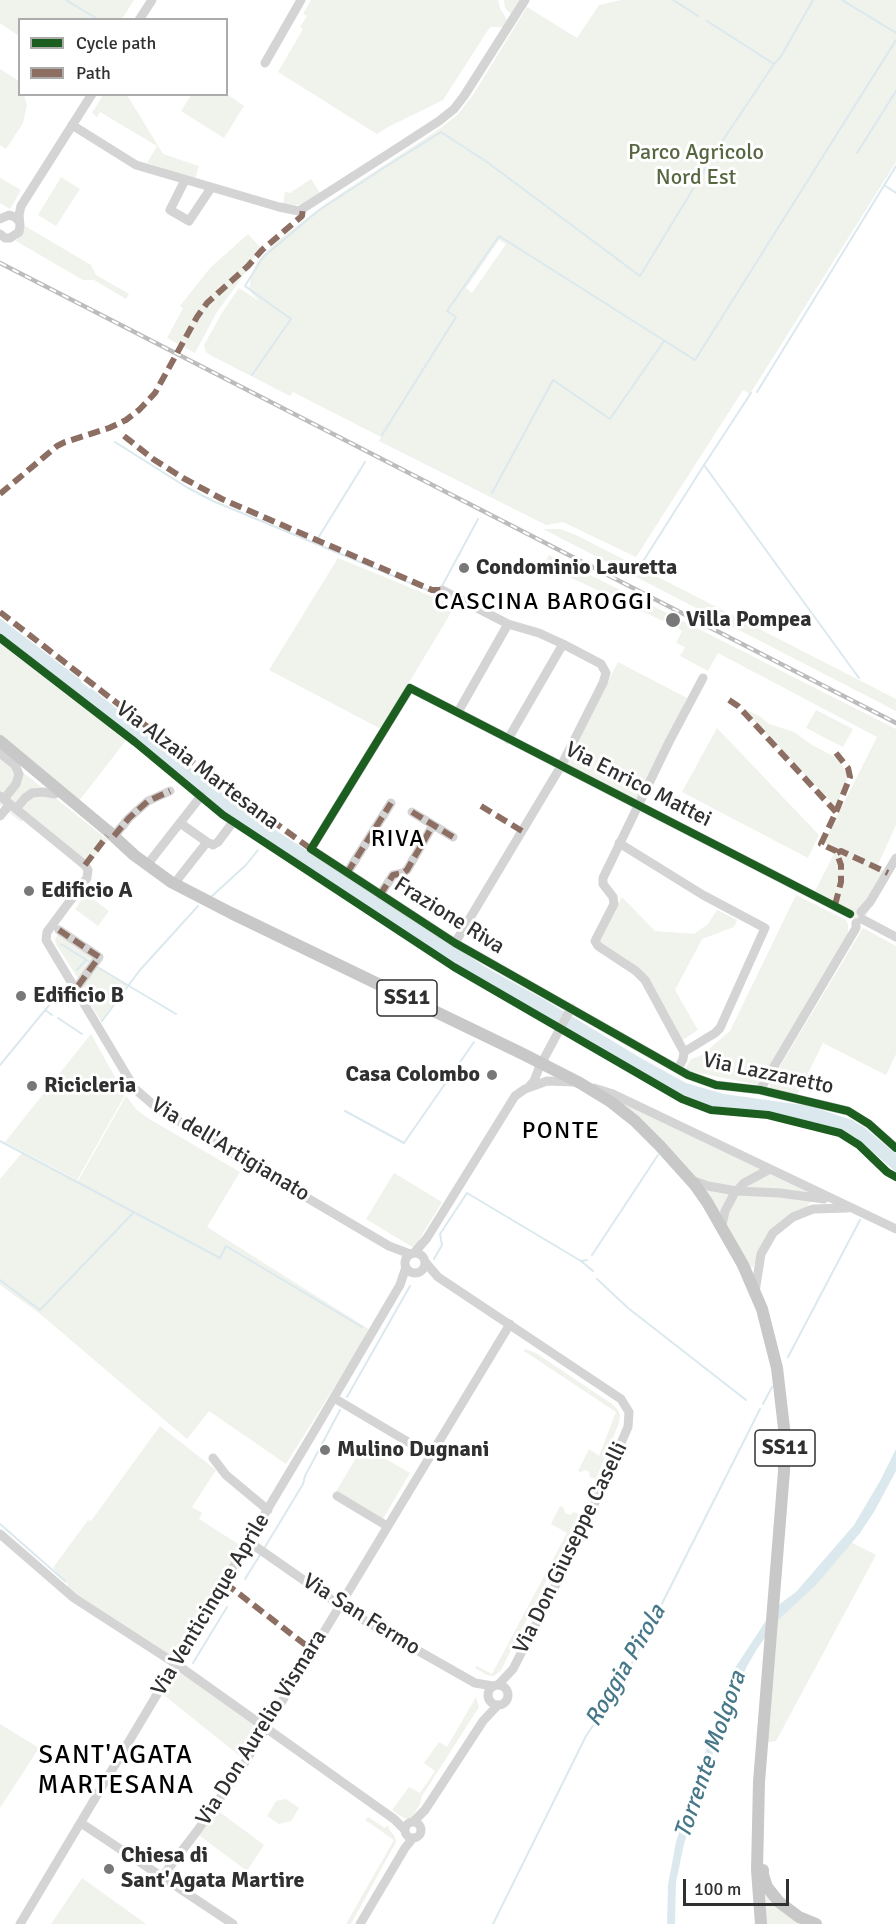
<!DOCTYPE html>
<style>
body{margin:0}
#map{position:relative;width:896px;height:1924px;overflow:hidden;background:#fff;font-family:Signika,sans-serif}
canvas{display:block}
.legend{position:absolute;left:18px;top:18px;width:210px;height:78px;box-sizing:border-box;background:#fff;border:2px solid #acacac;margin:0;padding:8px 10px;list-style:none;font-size:18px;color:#303030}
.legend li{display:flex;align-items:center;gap:12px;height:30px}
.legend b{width:30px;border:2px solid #acacac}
.scale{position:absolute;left:683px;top:1879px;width:106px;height:27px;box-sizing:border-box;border:3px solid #303030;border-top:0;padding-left:8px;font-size:18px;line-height:21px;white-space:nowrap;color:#303030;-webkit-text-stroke:4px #fff;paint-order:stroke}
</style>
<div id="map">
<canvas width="896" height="1924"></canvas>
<ul class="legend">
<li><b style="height:8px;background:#1b5e20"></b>Cycle path</li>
<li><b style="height:8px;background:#8d6e63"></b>Path</li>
</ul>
<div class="scale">100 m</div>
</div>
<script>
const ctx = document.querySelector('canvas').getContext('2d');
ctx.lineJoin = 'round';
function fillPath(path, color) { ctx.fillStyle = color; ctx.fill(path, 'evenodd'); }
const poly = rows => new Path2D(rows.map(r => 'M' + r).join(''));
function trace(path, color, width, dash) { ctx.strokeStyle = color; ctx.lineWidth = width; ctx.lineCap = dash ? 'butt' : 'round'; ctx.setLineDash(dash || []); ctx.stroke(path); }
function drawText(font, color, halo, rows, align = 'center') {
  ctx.font = font + ' Signika,sans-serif'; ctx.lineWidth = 6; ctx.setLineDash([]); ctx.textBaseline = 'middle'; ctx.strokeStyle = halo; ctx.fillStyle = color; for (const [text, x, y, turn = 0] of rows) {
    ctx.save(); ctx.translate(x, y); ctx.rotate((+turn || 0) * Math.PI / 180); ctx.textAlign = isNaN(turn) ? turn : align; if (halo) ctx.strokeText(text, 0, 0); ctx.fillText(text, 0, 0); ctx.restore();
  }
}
fillPath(poly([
 [0,0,134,0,122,19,20,20,19,36,0,23],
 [311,0,498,0,500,8,507,20,511,14,505,8,504,0,521,0,503,27,490,27,443,100,386,128,377,134,278,72,303,29,300,27,307,16,303,14],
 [621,0,896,0,896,162,750,394,743,390,636,557,563,522,546,525,379,441,381,437,293,392,290,396,212,356,206,352,204,345,223,311,239,288,259,301,249,290,251,277,257,262,277,241,325,204,441,128,458,114,473,95,527,7,577,38,599,5],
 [499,240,506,244,472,293,466,288],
 [0,69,19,81,20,94,24,95,27,105,23,123,6,149,0,145],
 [227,94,244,106,224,138,181,111,191,95],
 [103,95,127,95,163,154,199,166,195,179,147,163,157,146,100,112,97,117,92,113],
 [61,177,80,189,56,226,38,215],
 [0,178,21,190,10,209,0,203],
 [311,179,320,193,300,205,283,204,285,192,290,193],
 [25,226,91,265,96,275,129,294,126,299,94,280,83,280,16,241],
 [248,234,260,247,243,276,217,312,195,353,167,338,183,308,180,306,210,268],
 [543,529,560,529,576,535,896,699,896,711],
 [549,555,667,613,663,621,544,565],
 [338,558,455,606,381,729,269,670],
 [681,620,896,729,896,825,877,867,889,873,862,923,812,897,837,848,824,842,877,737,718,653,708,671,680,656,685,647,676,643,682,631,678,628],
 [0,641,127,739,79,801,0,736],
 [618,662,687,698,636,802,565,765],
 [741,707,761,717,769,724,794,732,812,745,837,758,846,772,847,781,836,807],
 [816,710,853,729,843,747,806,728],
 [717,728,819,835,808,858,682,792],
 [0,754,108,840,83,870,23,820,21,822,0,805],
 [86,894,109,911,98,926,75,909],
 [796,895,846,920,848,925,848,934,759,1085,684,1070,691,1059,702,1055,730,1031],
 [622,897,655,931,694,934,708,924,717,910,737,920,734,927,702,939,675,990,698,1030,681,1041,641,969,597,941],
 [863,928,896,946,896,1054,886,1075,823,1043,797,1095,770,1088,770,1083],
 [59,932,94,957,91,962,127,985,101,1021,91,1005,94,1003,56,944,55,940],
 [91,1034,125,1095,77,1180,5,1142],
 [607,1094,814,1193,812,1198,807,1208,783,1220,752,1268,748,1265,719,1211],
 [126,1096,136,1109,146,1117,240,1172,207,1227,370,1330,286,1464,209,1411,187,1439,39,1313,0,1285,0,1179,22,1153,78,1181],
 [394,1173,442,1202,414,1248,366,1219],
 [525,1349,536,1353,612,1404,618,1410,620,1415,619,1423,596,1479,590,1477,589,1472,585,1470,581,1472,578,1471,589,1449,599,1456,616,1412,524,1351],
 [160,1426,216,1470,192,1507,202,1513,199,1519,243,1547,236,1559,231,1561,222,1576,224,1580,176,1661,66,1588,68,1585,53,1568,88,1520,91,1521],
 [363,1446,410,1473,381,1522,334,1495],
 [560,1506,564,1508,565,1513,570,1515,574,1512,580,1515,501,1670,494,1676,487,1675,475,1668,477,1666,492,1674,567,1533,551,1524],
 [847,1540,876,1555,776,1741,762,1743,773,1621],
 [177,1664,264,1727,246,1761,160,1692],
 [476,1697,479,1707,422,1796,419,1806,412,1817,409,1819,404,1818,392,1810,409,1787,420,1793,435,1771,424,1763,439,1742,447,1747],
 [0,1724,39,1748,0,1808],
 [286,1799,299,1808,291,1821,279,1824,267,1816,276,1801],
 [213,1807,264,1845,247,1871,196,1833],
 [368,1817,385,1828,388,1825,389,1829,395,1837,396,1842,351,1924,346,1924,394,1840,365,1820],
 [82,1878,146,1924,51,1924],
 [762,1890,810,1924,766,1924]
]), '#f0f2ec');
fillPath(poly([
 [0,618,81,680,81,682,90,689,91,688,237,805,487,968,545,1000,639,1057,686,1083,724,1094,810,1106,852,1120,865,1128,896,1154,896,1172,855,1137,833,1127,766,1112,711,1106,671,1090,451,961,283,853,216,805,137,739,0,634],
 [896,1449,896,1471,874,1512,860,1533,816,1585,776,1622,757,1649,747,1666,726,1713,684,1844,676,1882,675,1924,667,1924,668,1885,676,1842,708,1744,717,1713,735,1668,767,1619,781,1603,796,1592,854,1525,880,1481]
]), '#dbe9ee');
trace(poly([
 [66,0,99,20],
 [673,0,698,16],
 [842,0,896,33],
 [707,21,774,64],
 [857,153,896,91],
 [884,185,896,193],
 [252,375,291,319,245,286,263,257,318,211,382,169,441,132,487,162,640,276,721,143,774,64,780,58,813,0],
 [757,392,896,166],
 [382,435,456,317,447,311,499,236,695,360,896,40],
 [115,442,188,488,213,501,437,594],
 [704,465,859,678],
 [492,493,553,380,610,419,664,341],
 [315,543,365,462],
 [642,563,704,465,751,393],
 [441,588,478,519],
 [212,896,246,865,258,850],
 [61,944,88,961],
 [99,968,176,1014],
 [77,970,86,960],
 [45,1010,52,1015],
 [58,1018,82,1034],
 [102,1021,140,970,198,906],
 [0,1065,64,987],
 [345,1111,404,1143,474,1042],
 [0,1141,220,1258,226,1246,362,1327],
 [592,1255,658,1155],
 [434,1259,442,1245,440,1234,467,1193,581,1261,587,1260],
 [581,1261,593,1271],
 [597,1279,628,1308,746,1400],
 [0,1280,40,1310,134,1212],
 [788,1357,860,1220],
 [347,1397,410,1286],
 [763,1404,772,1387],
 [0,1524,65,1581],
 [265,1547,303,1484,305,1476,340,1410],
 [245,1579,260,1555],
 [193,1663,227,1607],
 [493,1924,586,1736,624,1679,760,1409]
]), '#dbe9ee', 2);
trace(poly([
 [139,20,152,0],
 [265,63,301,0],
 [72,125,136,165,279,207,299,211,399,147,439,121,454,109,464,96,525,0],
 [185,180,170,210,189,221,211,188],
 [0,219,9,215,15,217,19,221],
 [0,234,5,238,10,238,19,232,20,226,19,215,21,206,92,94],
 [442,590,508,624,539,633,563,644,601,664,606,673,603,683,561,766,455,943],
 [458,712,508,624],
 [508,739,563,644],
 [0,753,15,765,19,774,16,784,4,799],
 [0,796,85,865,88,870,87,878,47,932,46,940,135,1089,157,1108,248,1163,389,1246,410,1254],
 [16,809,25,798,32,793,43,792,55,794],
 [412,812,453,837],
 [0,816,10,804],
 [180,823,207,842,213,845,218,842,233,822],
 [114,836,129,818,148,801,170,791],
 [619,843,703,895,765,928,720,1028,715,1033,684,1052],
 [147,865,201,796],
 [347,873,391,803],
 [174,884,207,842],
 [380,895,393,875,403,873,407,870,433,825],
 [861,912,870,902,896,858],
 [850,914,410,688,311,849,455,943,688,1075,716,1085,760,1090,848,1111,869,1124,896,1148],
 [862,919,896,937],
 [59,930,99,957,75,990],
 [678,1069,683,1059,684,1052,645,980,636,971,598,946,595,941,614,904,613,897,603,884,603,878,669,742,703,678],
 [528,1088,534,1081,539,1068,571,1008],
 [594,1088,613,1094,896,1229],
 [760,1090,856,928,856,923],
 [691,1180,708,1186,736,1191,780,1193,824,1199],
 [722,1225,725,1211,734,1194,744,1183,770,1169],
 '405 1263a10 10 0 1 1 20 0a10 10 0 1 1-20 0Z',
 [414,1253,427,1238,515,1096,525,1089,547,1081,575,1082],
 [426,1263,438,1277,621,1399,629,1412,628,1427,580,1537,513,1669,498,1685],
 [755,1292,761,1254,773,1233,793,1217,813,1209,848,1208],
 [334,1398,430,1455],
 [213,1458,226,1475,268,1510],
 [337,1496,387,1526],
 [0,1534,74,1598,176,1664,394,1819,405,1830],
 [249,1542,348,1611,475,1683,493,1686],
 '488 1695a10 10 0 1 1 20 0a10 10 0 1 1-20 0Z',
 [413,1822,425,1810,483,1721,497,1706],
 '405 1830a8 8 0 1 1 16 0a8 8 0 1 1-16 0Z',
 [81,1823,233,1924],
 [162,1877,197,1831,246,1761,510,1324],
 [20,1924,316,1428,400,1285,406,1267],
 [360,1924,405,1848,413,1838]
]), '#d4d4d4', 9);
trace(poly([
 [0,741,108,831,134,855,171,882,231,913,521,1053,580,1083,611,1102,635,1121,660,1146,695,1185,707,1202,743,1265,762,1309,777,1368,784,1428,784,1471,759,1782,757,1870,761,1924],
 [763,1870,763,1875,767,1887,779,1902,799,1917,816,1924]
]), '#c8c8c8', 12);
const rail = poly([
 [0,263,896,723]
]);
trace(rail, '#bcbcbc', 4.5);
trace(rail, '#fff', 2, [7]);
trace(poly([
 [124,436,153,459,183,478,222,499,432,590,442,590],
 [0,494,57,446,65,442,109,428,126,420,139,410,155,393,197,317,207,303,248,266,262,250,302,216,303,208],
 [0,612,208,774,311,849],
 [729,700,738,706,836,812],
 [481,806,522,831],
 [412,812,453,837],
 [114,836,129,818,148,801,170,791],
 [837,853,841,851,888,873],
 [85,865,107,836],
 [347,873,391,803],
 [380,895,393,875,403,873,407,870,433,825],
 [835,905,841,882,841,865,836,851,821,844,836,812,850,777,848,768,836,753],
 [59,930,99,957,75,990],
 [225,1583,312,1650]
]), '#8d6e63', 6, [12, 6]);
trace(poly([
 [0,638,135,742,223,815,454,967,682,1099,711,1110,768,1115,840,1133,859,1145,887,1172,896,1177],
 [850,914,410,688,311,849,455,943,688,1075,716,1085,760,1090,848,1111,869,1124,896,1148]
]), '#1b5e20', 8);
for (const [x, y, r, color] of [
 [464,568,6,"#787878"],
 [673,620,8,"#787878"],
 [29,891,6,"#787878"],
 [21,996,6,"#787878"],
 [492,1075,6,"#787878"],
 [32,1086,6,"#787878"],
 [325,1450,6,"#787878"],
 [109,1869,6,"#787878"]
]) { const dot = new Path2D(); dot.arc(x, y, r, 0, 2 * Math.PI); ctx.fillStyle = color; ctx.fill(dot); trace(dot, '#fff', 2); }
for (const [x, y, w] of [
 [407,998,60],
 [785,1448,60]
]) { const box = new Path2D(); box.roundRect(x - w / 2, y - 18, w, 36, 4.5); ctx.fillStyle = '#fff'; ctx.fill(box); trace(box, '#303030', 1.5); }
drawText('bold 21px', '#303030', null, [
 ["SS11",407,998],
 ["SS11",785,1448]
]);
drawText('22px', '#586742', '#fff', [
 ["Parco Agricolo",696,153],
 ["Nord Est",696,178]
]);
drawText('bold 22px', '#303030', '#fff', [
 ["Condominio Lauretta",476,568],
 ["Villa Pompea",686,620],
 ["Edificio A",41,891],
 ["Edificio B",33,996],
 ["Casa Colombo",480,1075,"right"],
 ["Ricicleria",44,1086],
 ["Mulino Dugnani",337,1450],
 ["Chiesa di",121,1856],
 ["Sant'Agata Martire",121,1881]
], 'left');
drawText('22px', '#303030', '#fff', [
 ["Via Alzaia Martesana",197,766,37],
 ["Via Enrico Mattei",638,785,27],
 ["Frazione Riva",449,916,32],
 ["Via Lazzaretto",768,1074,12],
 ["Via dell'Artigianato",230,1150,31],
 ["Via Don Giuseppe Caselli",571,1548,-64],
 ["Via Venticinque Aprile",211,1605,-59],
 ["Via San Fermo",361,1615,32],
 ["Via Don Aurelio Vismara",262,1728,-58]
]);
ctx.letterSpacing = '1.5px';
drawText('24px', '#000', '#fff', [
 ["CASCINA BAROGGI",544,603],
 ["RIVA",398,840],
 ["PONTE",561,1132]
]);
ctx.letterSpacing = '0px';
drawText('italic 24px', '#467889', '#fff', [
 ["Roggia Pirola",626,1666,-60],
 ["Torrente Molgora",711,1755,-71]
]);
ctx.letterSpacing = '1.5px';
drawText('26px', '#000', '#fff', [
 ["SANT'AGATA",116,1756],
 ["MARTESANA",116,1786]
]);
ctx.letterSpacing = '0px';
</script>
